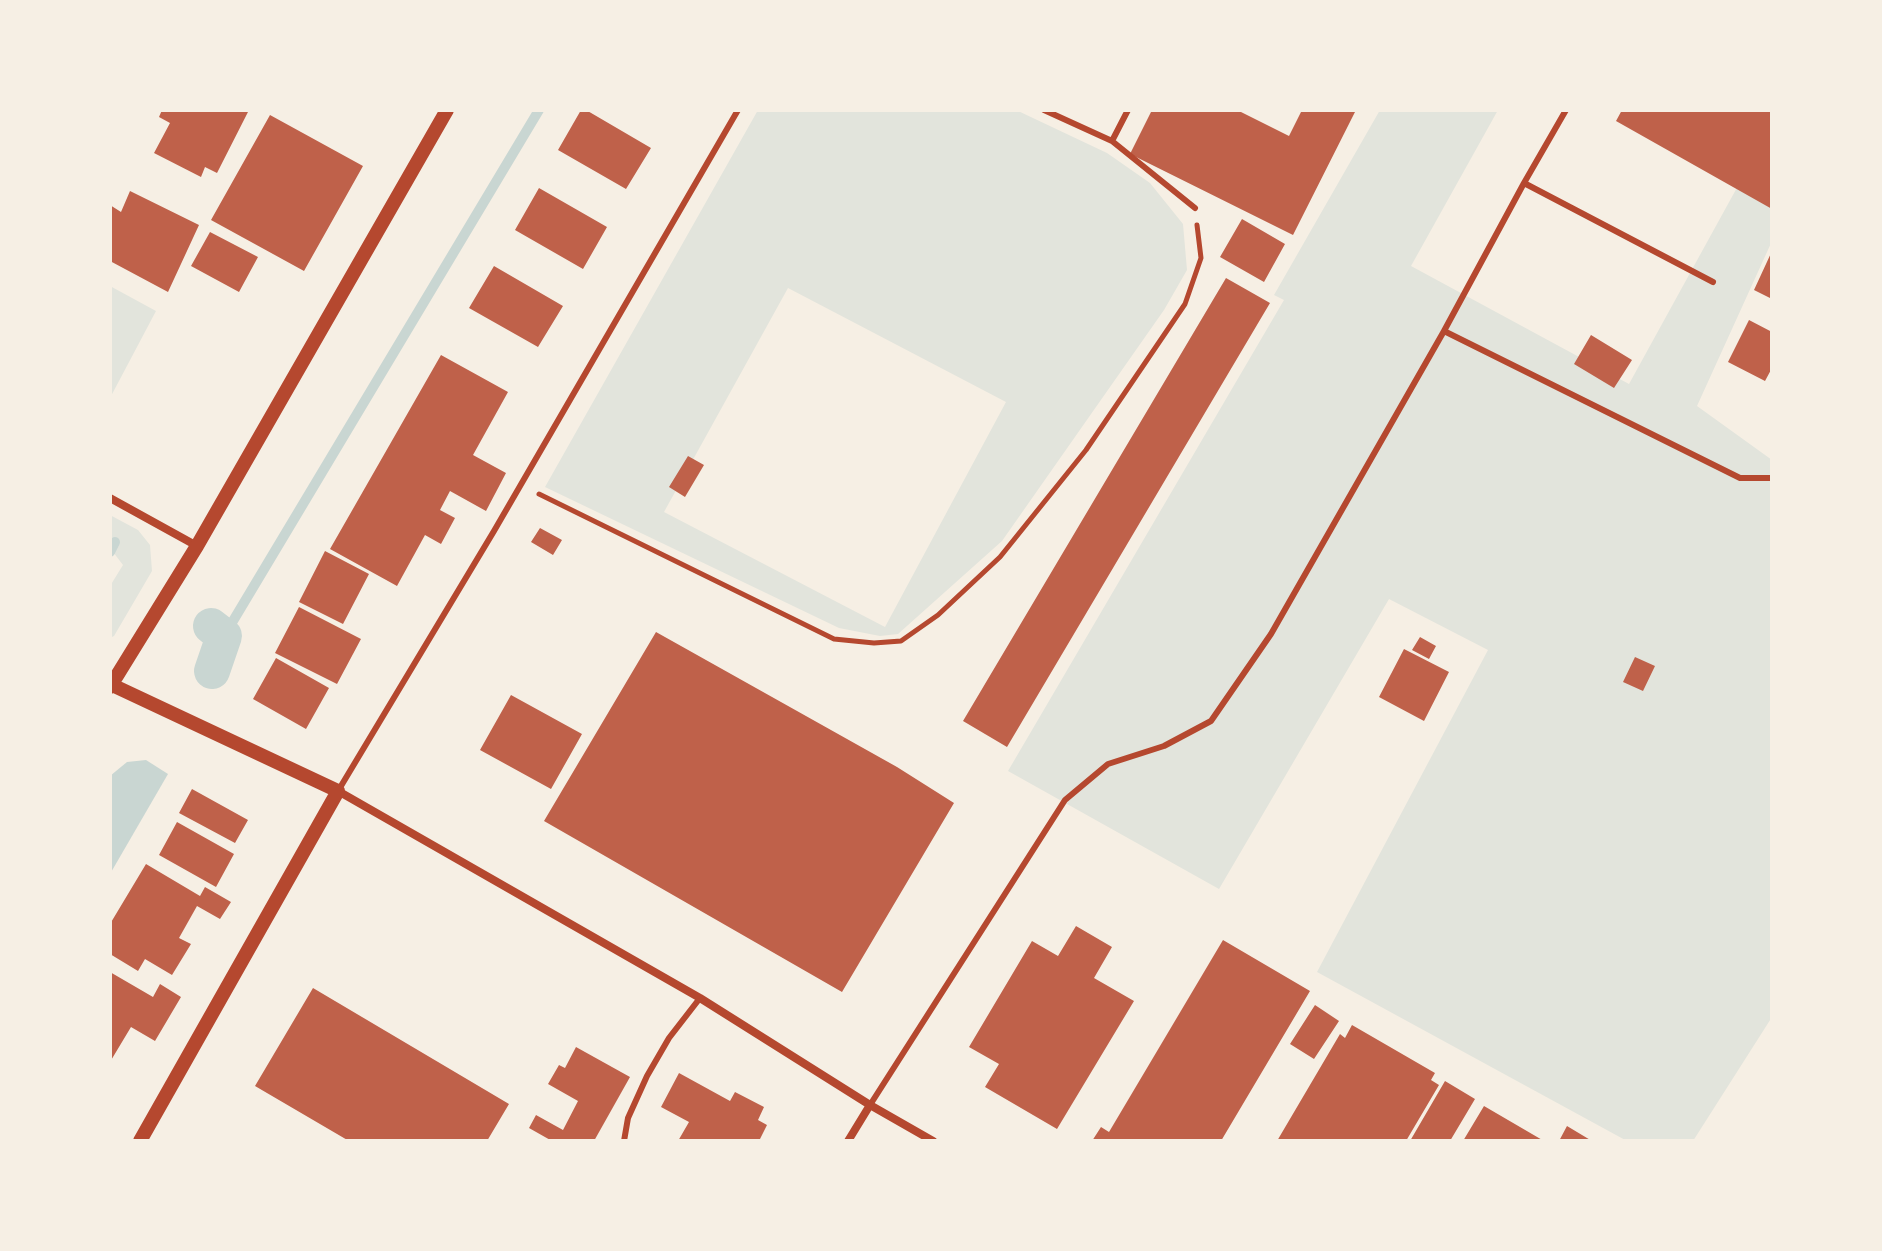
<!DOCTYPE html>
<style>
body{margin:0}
#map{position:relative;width:1882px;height:1251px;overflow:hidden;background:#f6efe4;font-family:Quicksand,sans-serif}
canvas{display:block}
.frame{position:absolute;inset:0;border:112px solid #f6efe4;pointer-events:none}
</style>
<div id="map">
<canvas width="1882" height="1251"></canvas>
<div class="frame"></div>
</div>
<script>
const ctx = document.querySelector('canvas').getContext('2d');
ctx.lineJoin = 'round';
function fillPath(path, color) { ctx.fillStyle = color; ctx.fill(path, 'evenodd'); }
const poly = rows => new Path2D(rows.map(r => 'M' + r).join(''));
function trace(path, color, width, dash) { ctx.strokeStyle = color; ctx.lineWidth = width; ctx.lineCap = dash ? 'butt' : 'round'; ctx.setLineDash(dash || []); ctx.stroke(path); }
fillPath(poly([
 [758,110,1016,110,1107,153,1150,183,1183,224,1187,270,1164,310,1002,541,898,634,880,636,839,628,545,487],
 [788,288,1006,402,885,627,664,512],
 [1380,110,1498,110,1411,266,1629,384,1772,124,1772,241,1697,406,1772,460,1772,1017,1693,1141,1627,1141,1317,972,1488,650,1389,599,1219,889,1008,771,1284,300,1274,295],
 [110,286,156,311,110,398],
 [110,515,138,530,150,545,152,571,114,636,110,638,110,586,123,565,110,548]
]), '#e2e4dc');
fillPath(poly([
 [146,760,168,774,110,874,110,776,127,762]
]), '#c9d6d2');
trace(poly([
 [110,552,115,542],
 [224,636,539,110]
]), '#c9d6d2', 10);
trace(poly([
 [211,626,224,636,212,671]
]), '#c9d6d2', 36);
fillPath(poly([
 [162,110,249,110,217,173,205,167,201,177,154,153,170,123,159,117],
 [581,110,586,110,651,148,626,189,558,150],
 [1152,110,1237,110,1289,136,1302,110,1356,110,1293,235,1130,154],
 [1622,110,1772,110,1772,209,1616,121],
 [270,115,363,166,304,271,211,220],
 [539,188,607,227,583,269,515,230],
 [130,191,199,225,168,292,110,261,110,205,121,212],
 [1242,219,1285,244,1264,282,1220,257],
 [210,232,258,257,239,292,191,266],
 [1772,251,1772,299,1754,290],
 [494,266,563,306,538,347,469,308],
 [1226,278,1270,303,1007,747,963,721],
 [1749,320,1772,332,1772,368,1765,381,1728,362],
 [1591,335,1632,360,1614,388,1574,364],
 [441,355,508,392,473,455,506,473,486,511,450,491,440,510,455,518,441,544,425,535,397,586,330,549],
 [688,456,704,465,685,497,669,487],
 [540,528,562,540,553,555,531,542],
 [325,551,369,574,343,624,299,602],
 [299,607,361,639,337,684,275,653],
 [656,632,897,767,954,803,842,992,544,821],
 [1420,637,1436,646,1429,659,1412,650],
 [1404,649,1449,672,1424,721,1379,697],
 [1635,657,1655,666,1643,691,1623,682],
 [276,658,329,688,306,729,253,699],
 [511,695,582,734,551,789,480,750],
 [192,789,248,820,235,843,179,813],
 [177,822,234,854,216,887,159,855],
 [146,864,200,896,205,887,231,902,220,919,197,906,179,938,191,944,172,975,145,959,138,971,110,954,110,924],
 [1076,926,1112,947,1094,978,1134,1001,1057,1129,985,1087,999,1064,969,1047,1032,941,1058,956],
 [1223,940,1310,991,1221,1141,1092,1141,1101,1127,1109,1132],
 [110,972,153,997,160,984,181,997,155,1041,131,1027,110,1062],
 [313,988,509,1104,487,1141,349,1141,255,1086],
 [1315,1005,1339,1021,1314,1059,1290,1044],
 [1352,1025,1435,1073,1431,1080,1439,1085,1406,1141,1277,1141,1340,1034,1345,1038],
 [576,1047,630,1077,594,1141,552,1141,529,1128,536,1115,563,1130,578,1101,548,1084,559,1065,565,1068],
 [679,1073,730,1101,735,1092,764,1107,758,1120,767,1125,759,1141,678,1141,689,1122,661,1107],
 [1445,1081,1475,1099,1450,1141,1410,1141],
 [1484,1106,1544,1141,1463,1141],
 [1567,1126,1592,1141,1559,1141]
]), '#bf614a');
trace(poly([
 [539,494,834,639,874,643,901,641,938,615,1000,557,1086,450,1185,304,1201,258,1197,225]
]), '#b5482f', 5);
trace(poly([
 [1044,110,1112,141,1195,208],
 [1112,141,1128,110],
 [1524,183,1566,110],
 [1444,331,1524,183,1713,282],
 [338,791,494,531,738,110],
 [870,1105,1065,800,1108,764,1164,746,1211,721,1271,634,1444,331,1740,478,1772,478],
 [624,1141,628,1118,647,1076,669,1038,700,998]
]), '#b5482f', 6);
trace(poly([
 [110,498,197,546],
 [338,791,700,998,870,1105,933,1141],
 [848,1141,870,1105]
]), '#b5482f', 8);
trace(poly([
 [110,684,338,791,140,1141],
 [110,687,197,546,447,110]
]), '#b5482f', 14);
</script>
